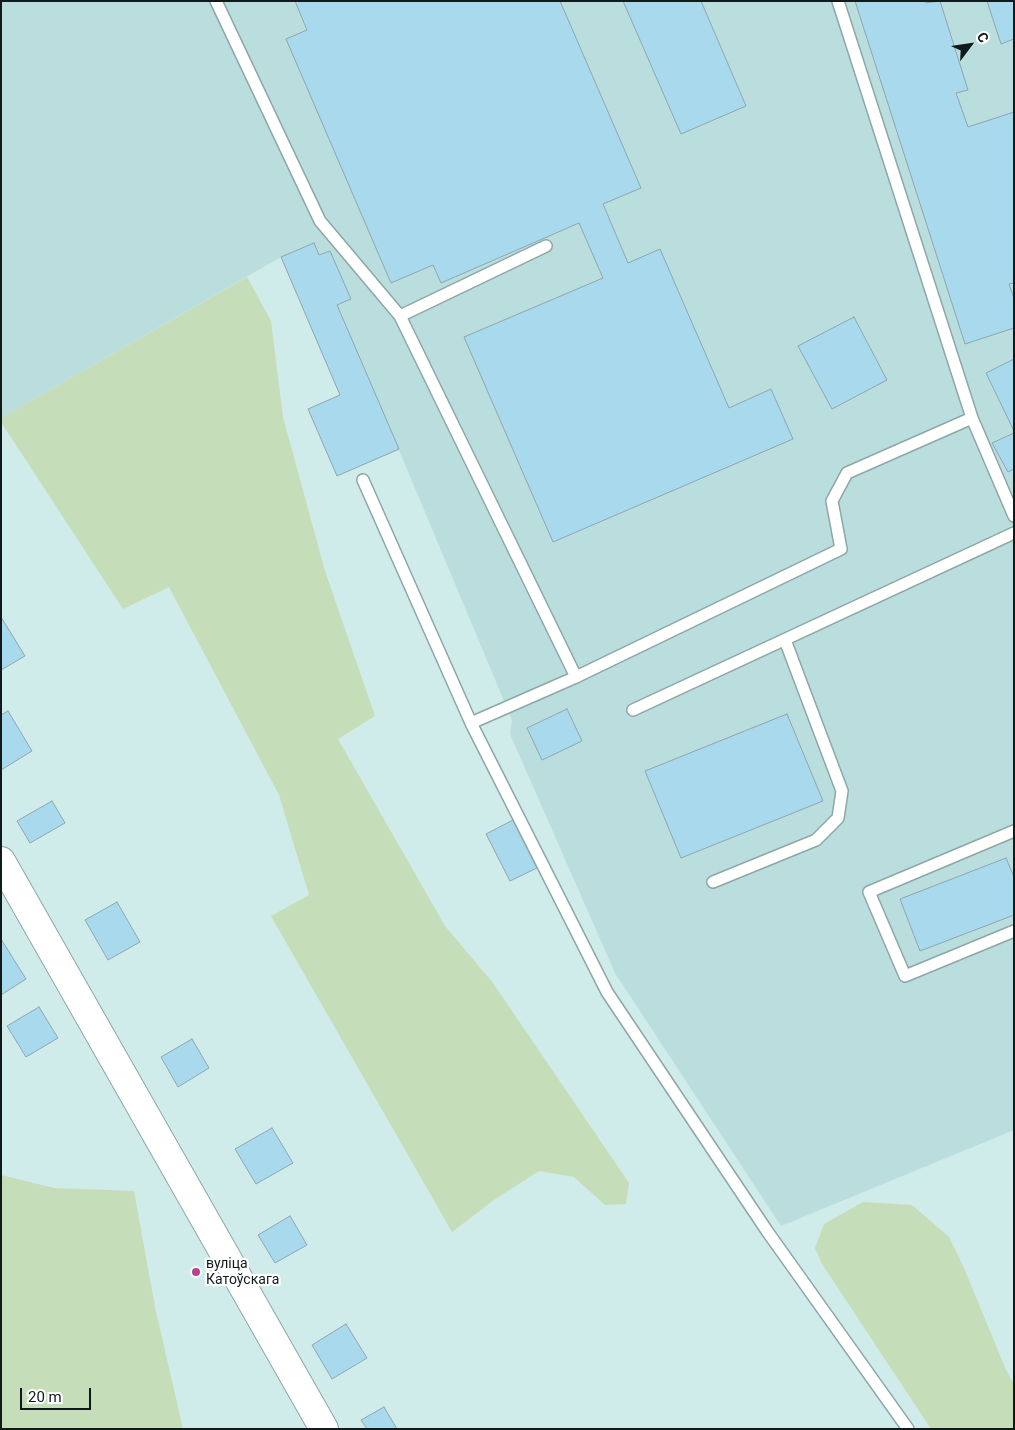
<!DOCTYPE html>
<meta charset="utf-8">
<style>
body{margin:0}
#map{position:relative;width:1015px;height:1430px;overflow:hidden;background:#cfebea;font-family:Roboto,sans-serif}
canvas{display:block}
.frame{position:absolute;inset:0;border:2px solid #101a1a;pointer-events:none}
.north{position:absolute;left:945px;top:20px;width:50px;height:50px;-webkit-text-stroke:4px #fff;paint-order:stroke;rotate:59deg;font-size:14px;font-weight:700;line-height:20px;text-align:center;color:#101a1a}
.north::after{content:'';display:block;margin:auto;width:18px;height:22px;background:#101a1a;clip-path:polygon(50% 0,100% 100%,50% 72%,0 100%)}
.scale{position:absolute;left:20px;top:1388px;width:71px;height:22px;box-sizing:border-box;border:2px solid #101a1a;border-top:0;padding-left:6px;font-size:15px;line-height:18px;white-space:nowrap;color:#101a1a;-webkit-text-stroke:4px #fff;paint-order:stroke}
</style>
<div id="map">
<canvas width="1015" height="1430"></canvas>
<div class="frame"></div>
<div class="north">С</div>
<div class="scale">20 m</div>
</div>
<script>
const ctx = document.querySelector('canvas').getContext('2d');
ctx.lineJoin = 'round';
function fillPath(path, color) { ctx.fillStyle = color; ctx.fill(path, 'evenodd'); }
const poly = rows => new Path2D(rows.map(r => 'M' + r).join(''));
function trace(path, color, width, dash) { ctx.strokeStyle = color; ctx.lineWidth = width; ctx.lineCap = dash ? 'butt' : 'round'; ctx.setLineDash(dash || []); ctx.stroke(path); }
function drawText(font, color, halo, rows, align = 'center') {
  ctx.font = font + ' Roboto,sans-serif'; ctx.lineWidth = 4.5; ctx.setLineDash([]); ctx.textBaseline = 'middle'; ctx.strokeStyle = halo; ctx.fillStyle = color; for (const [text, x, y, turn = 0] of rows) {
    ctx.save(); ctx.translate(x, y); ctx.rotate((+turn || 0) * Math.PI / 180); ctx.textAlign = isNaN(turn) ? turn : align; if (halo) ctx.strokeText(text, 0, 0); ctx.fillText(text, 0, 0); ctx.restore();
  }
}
fillPath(poly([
 [1,1,1014,1,1014,1130,781,1226,615,973,510,734,512,720,399,450,337,476,308,409,340,395,281,257,1,418]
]), '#badedd');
fillPath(poly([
 [247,277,271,321,283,417,325,571,375,716,338,739,445,926,493,983,629,1183,626,1204,605,1205,574,1177,539,1171,494,1200,452,1232,271,916,309,895,279,795,169,587,123,609,1,422,1,418],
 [1,1175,54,1188,134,1191,155,1307,183,1429,1,1429],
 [863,1202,912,1205,949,1237,964,1268,1006,1370,1014,1384,1014,1429,931,1429,822,1264,815,1248,824,1224]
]), '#c6ddb9');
const building = poly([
 [295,1,560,1,641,188,603,204,628,263,660,249,729,408,771,389,793,439,553,542,464,337,603,278,579,223,441,283,433,265,391,283,286,39,307,30,295,1],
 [623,1,701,1,746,106,681,134,623,1],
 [855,1,925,1,926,3,940,1,968,90,956,93,968,127,1014,112,1014,283,1009,284,1014,298,1014,328,965,344,855,1],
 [987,1,1014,1,1014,39,1001,44,987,1],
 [314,243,319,255,330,251,351,299,337,305,399,449,337,476,308,409,340,395,281,257,314,243],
 [854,317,887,380,832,409,798,346,854,317],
 [1014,359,1014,431,986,373,1014,359],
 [1014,433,1014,469,1008,472,992,443,1014,433],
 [1,617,25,656,1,670,1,617],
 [567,709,582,741,542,760,527,728,567,709],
 [8,711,32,751,1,770,1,715,8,711],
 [787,714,823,801,681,858,645,771,787,714],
 [52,801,65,823,30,843,17,821,52,801],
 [513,820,537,868,510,881,486,834,513,820],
 [1006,858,1014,877,1014,915,920,951,900,899,1006,858],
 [117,902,140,942,108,960,85,920,117,902],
 [1,939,26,979,1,995,1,939],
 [39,1007,58,1038,26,1057,7,1026,39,1007],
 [192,1039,209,1068,178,1087,161,1057,192,1039],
 [272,1128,293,1163,256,1184,235,1149,272,1128],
 [290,1216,307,1245,275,1263,258,1235,290,1216],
 [346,1324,367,1358,332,1379,312,1345,346,1324],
 [384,1407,397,1429,367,1429,361,1420,384,1407]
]);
fillPath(building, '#a8d9ec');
trace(building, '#8fa6b0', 1);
const service = poly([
 [216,1,320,221,400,316],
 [546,246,400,316,576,677,841,549,832,501,847,473,972,418,838,1],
 [972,418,1014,516],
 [363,480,471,723,607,992,767,1231,908,1429],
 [633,710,1014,533],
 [471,723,576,677],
 [1014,831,869,892,905,976,1014,931],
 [713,882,816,840,838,818,842,791,785,640]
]);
const secondary = poly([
 [1,861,324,1429]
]);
trace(service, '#8da7a6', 14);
trace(secondary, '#8da7a6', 30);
trace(service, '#fff', 11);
trace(secondary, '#fff', 28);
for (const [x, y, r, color] of [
 [196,1272,5,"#bc4090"]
]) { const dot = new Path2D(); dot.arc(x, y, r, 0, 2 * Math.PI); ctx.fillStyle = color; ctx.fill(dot); trace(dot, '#fff', 2); }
drawText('14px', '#101a1a', '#fff', [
 ["вуліца",206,1264],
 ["Катоўскага",206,1280]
], 'left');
</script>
